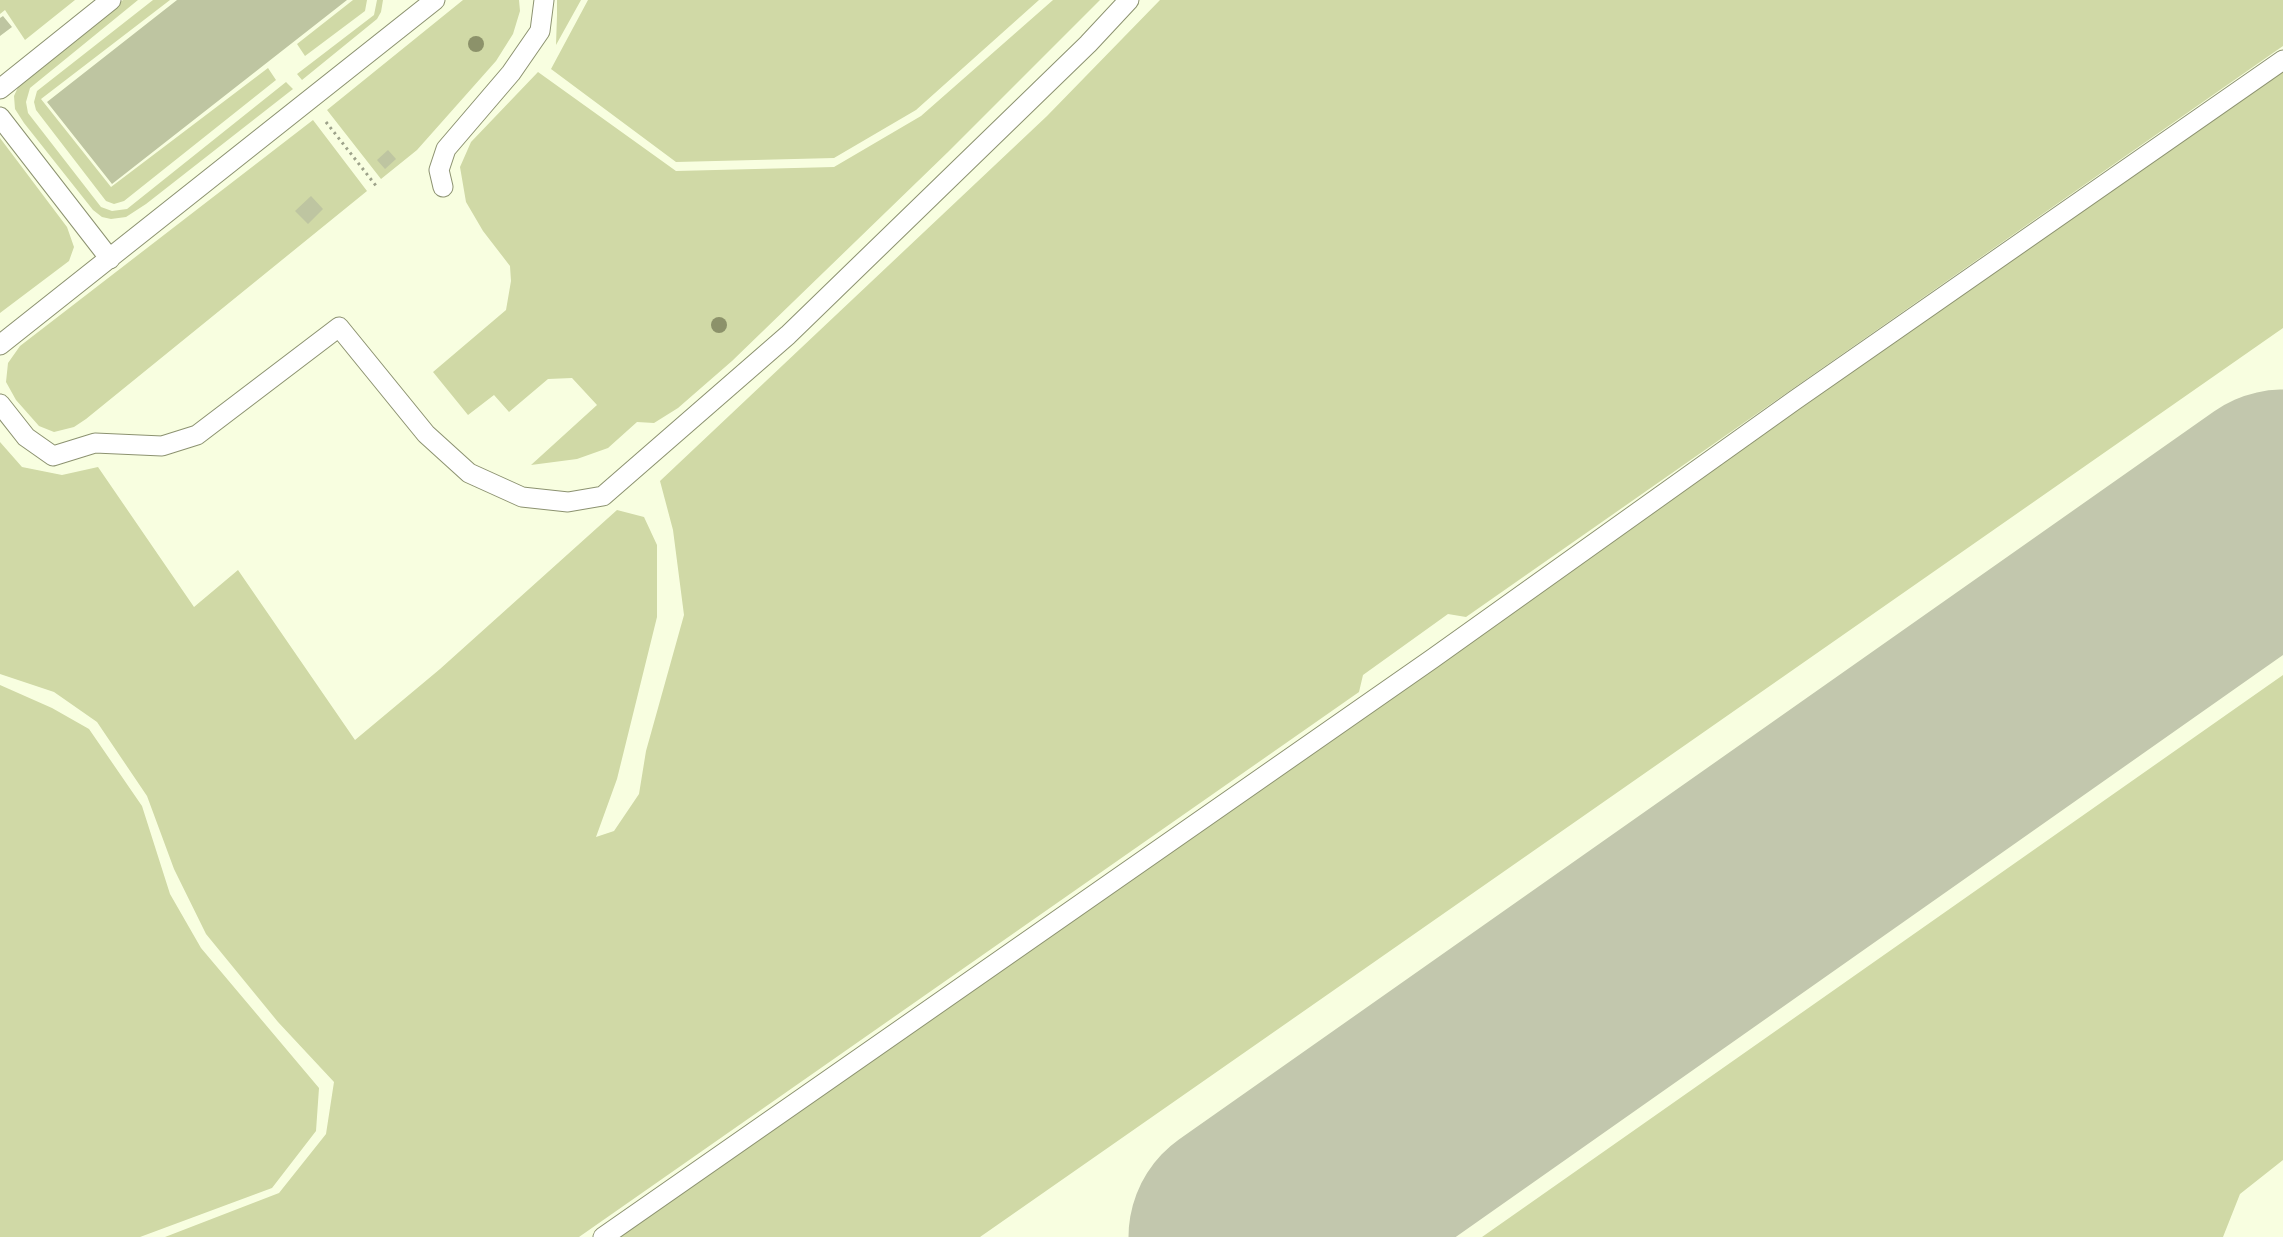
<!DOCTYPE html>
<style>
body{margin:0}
canvas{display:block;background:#f8fee0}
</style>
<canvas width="2283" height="1237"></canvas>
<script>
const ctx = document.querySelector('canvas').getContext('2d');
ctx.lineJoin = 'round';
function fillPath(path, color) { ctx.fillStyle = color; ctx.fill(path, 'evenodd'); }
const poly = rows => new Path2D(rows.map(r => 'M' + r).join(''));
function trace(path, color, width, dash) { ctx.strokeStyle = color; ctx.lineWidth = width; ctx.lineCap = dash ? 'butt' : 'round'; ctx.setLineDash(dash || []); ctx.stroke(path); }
fillPath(poly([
 [0,0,75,0,25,40,5,10,0,14],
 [123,0,138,0,30,88,26,102,28,113,101,207,112,211,127,209,286,82,293,89,146,204,126,217,111,219,102,217,93,210,24,123,15,109,14,96,19,85],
 [153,0,170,0,41,99,111,187,268,68,276,80,124,201,114,204,106,201,36,110,34,102,37,91],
 [353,0,367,0,365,11,305,56,297,44],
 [377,0,383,0,381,12,377,19,302,80,297,74,374,15],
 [463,0,519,0,520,11,513,34,496,61,417,150,381,179,327,110],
 [557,0,581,0,556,45,557,15],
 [588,0,1039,0,916,110,834,158,676,162,551,69],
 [1053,0,1100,0,948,152,732,361,678,408,654,423,637,422,608,448,577,459,531,465,597,405,572,378,548,379,509,412,494,395,468,415,433,372,506,310,511,281,510,266,483,231,466,202,460,167,471,142,538,72,676,171,834,167,921,116],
 [1160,0,2283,0,2283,46,1466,617,1448,614,1363,675,1359,692,579,1237,165,1237,279,1193,326,1134,334,1082,278,1022,206,934,174,869,147,796,97,722,54,692,0,674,0,442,22,467,62,475,98,467,194,607,238,570,355,740,440,669,617,510,644,517,657,545,657,617,617,779,596,837,614,831,639,794,646,751,684,615,673,530,660,481,1047,116],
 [2283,70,2283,328,980,1237,619,1237],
 [313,120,367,191,86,419,74,427,54,432,39,426,16,400,6,382,8,363,20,346],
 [0,138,67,227,74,247,69,261,0,313],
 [2283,675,2283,1160,2240,1194,2223,1237,1482,1237],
 [0,685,52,708,89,729,142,806,170,894,201,948,319,1088,316,1131,272,1188,140,1237,0,1237]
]), '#d0d9a6');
trace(poly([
 [1248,1237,2283,509]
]), '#c2c7ad', 239);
fillPath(poly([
 [177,0,347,0,112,184,47,102],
 [3,16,12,27,0,36,0,18],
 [388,150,396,159,385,169,377,160],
 [311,196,323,209,308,224,295,211]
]), '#bec5a1');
const lane = poly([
 [0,89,111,0],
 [0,117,110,259],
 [443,187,439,170,446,149,511,73,540,31,544,0],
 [0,345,435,0],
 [0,404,26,437,53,456,95,443,162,446,197,435,339,327,426,434,469,473,522,497,568,502,603,496,788,335,1088,44,1129,0],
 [603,1237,1432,659,1795,400,2283,60]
]);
trace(lane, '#8c9270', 21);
trace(poly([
 [326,122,377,187]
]), '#9da28a', 3, [2.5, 4]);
trace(lane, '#fff', 19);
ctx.fillStyle = '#8c926a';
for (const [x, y] of [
 [476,44],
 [719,325]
]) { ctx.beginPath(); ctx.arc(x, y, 8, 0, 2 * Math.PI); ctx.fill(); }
</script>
